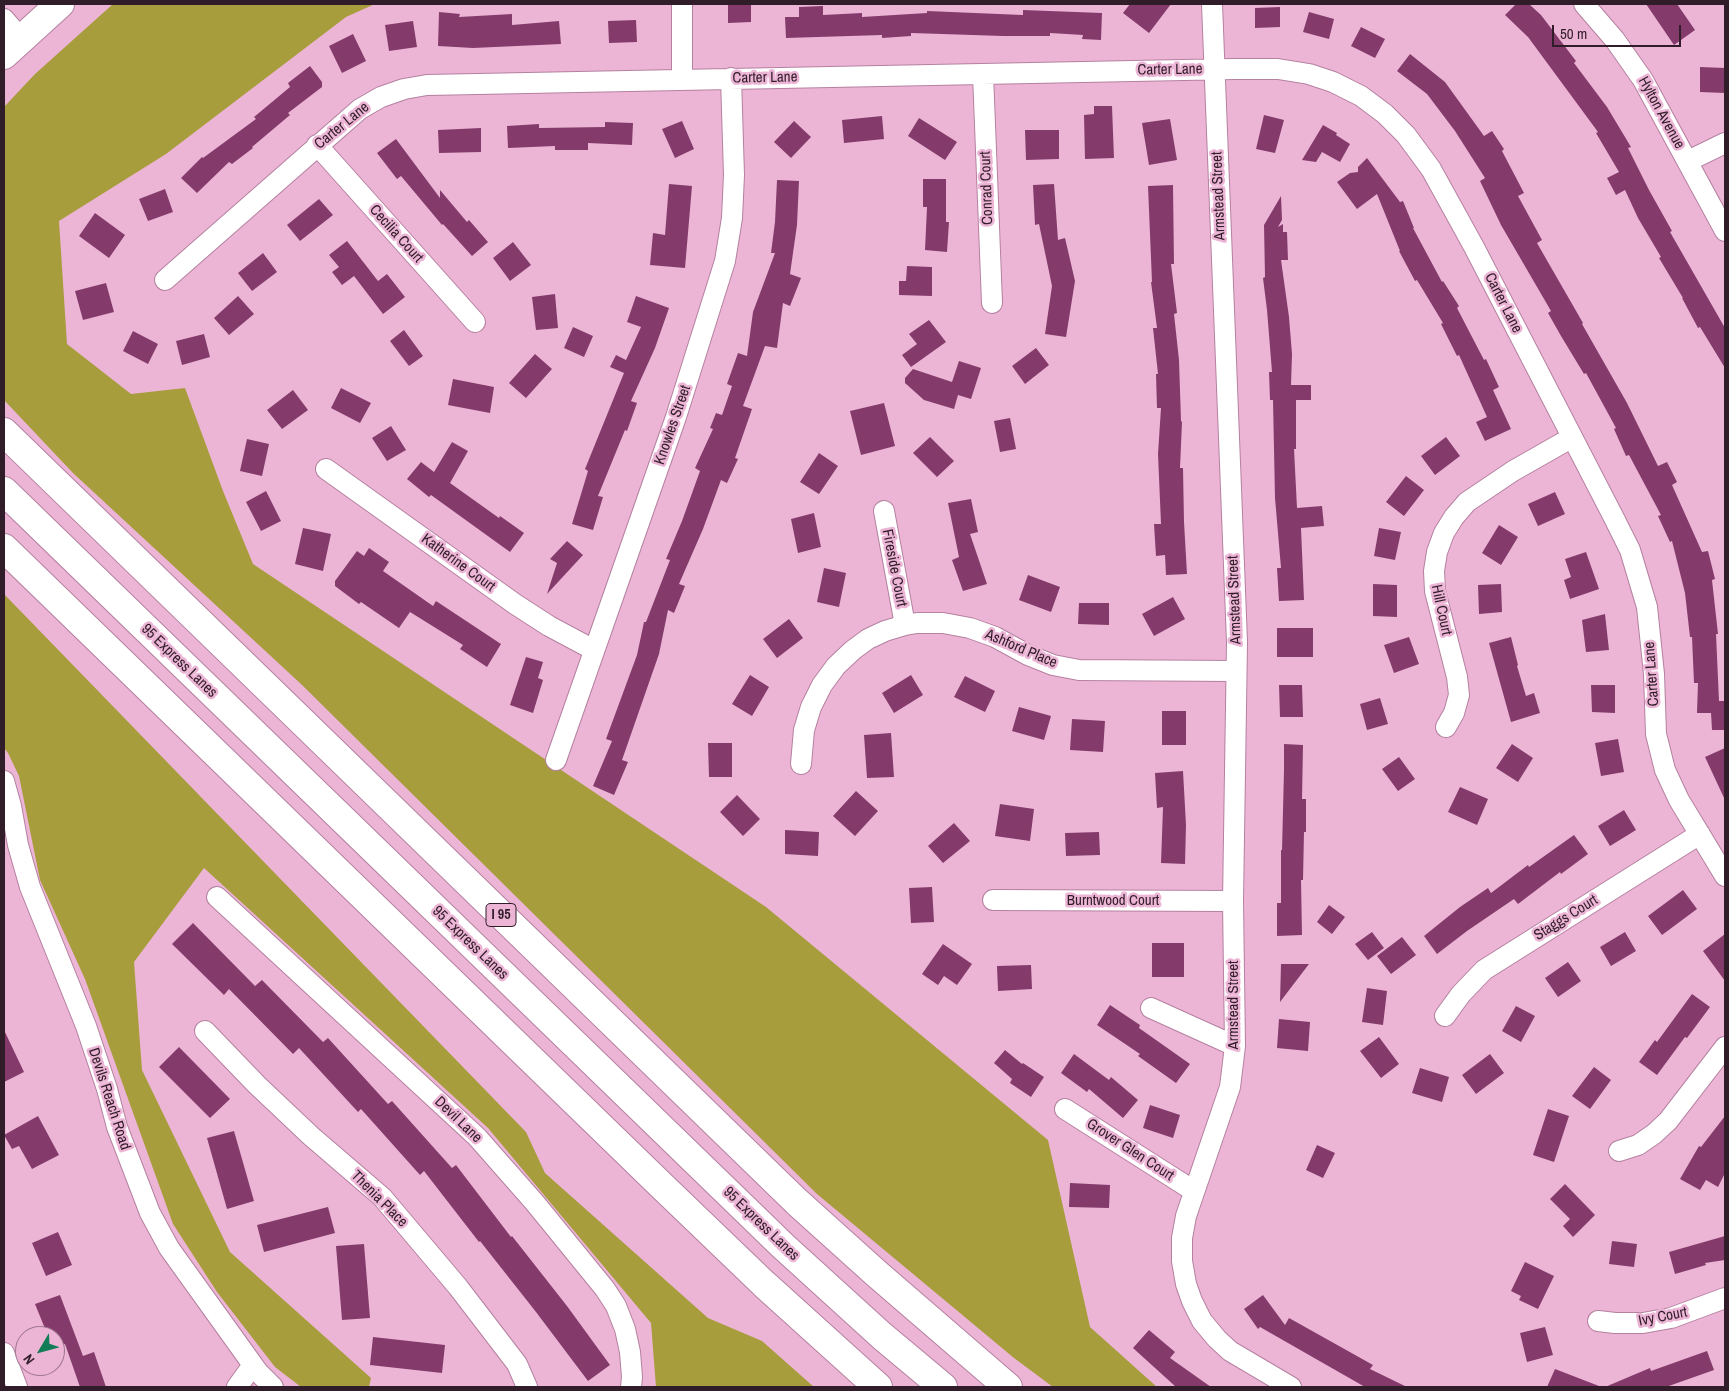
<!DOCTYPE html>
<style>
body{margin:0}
#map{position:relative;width:1729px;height:1391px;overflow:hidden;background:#ecb5d6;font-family:"Archivo Narrow",sans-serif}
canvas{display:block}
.frame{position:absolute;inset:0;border:5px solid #311d29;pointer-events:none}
.north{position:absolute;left:15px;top:1326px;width:50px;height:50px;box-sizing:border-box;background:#ecb5d6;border:1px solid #a17891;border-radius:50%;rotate:233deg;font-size:14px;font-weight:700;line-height:20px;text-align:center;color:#311d29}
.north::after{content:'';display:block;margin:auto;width:18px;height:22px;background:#127c57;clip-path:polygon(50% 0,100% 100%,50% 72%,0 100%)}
.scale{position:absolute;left:1552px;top:25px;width:129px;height:22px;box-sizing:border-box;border:2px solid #311d29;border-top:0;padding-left:6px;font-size:15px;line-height:18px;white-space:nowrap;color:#311d29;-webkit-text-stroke:4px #ecb5d6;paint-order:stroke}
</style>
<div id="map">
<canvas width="1729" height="1391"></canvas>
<div class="frame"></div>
<div class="north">N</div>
<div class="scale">50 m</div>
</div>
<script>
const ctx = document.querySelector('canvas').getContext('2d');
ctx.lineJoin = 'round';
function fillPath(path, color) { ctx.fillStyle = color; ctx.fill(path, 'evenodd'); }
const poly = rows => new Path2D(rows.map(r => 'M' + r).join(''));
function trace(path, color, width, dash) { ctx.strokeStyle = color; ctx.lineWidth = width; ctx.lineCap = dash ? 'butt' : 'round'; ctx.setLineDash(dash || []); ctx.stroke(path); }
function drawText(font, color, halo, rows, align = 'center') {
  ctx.font = font + ' "Archivo Narrow",sans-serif'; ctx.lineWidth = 5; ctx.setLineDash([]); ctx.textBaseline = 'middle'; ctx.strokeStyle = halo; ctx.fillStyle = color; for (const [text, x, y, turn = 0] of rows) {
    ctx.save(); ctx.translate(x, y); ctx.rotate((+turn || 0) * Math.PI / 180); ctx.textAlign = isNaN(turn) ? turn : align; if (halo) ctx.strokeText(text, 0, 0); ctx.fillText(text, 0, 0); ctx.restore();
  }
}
fillPath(poly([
 [113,4,375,4,346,17,166,154,59,221,67,344,131,394,185,388,223,491,253,564,766,907,1048,1140,1090,1327,1157,1387,1053,1387,1014,1358,817,1194,301,684,73,473,4,400,4,107,35,74],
 [4,594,526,1132,545,1173,708,1318,762,1341,814,1387,656,1387,651,1323,488,1128,204,868,134,962,142,1070,230,1252,371,1378,369,1387,301,1387,275,1367,217,1292,173,1224,85,979,40,880,19,776,8,753,4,748]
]), '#a89d3d');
fillPath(poly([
 [728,4,751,4,751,22,728,23],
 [1130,4,1171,4,1149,33,1123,13],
 [1516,4,1529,4,1541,15,1576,61,1574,63,1607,107,1631,147,1628,148,1649,190,1672,231,1670,232,1725,328,1725,368,1700,327,1698,328,1682,298,1683,298,1659,258,1661,257,1638,218,1625,190,1616,195,1607,178,1619,172,1596,133,1598,132,1528,37,1505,15],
 [1646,4,1677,4,1695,30,1674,45],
 [823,6,823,15,862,13,862,17,927,13,927,11,1023,15,1023,10,1102,13,1101,40,1082,39,1083,35,1050,33,1050,36,1003,36,911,33,911,36,882,38,882,35,786,38,785,17,799,17,799,7],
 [1280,7,1280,27,1255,28,1255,8],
 [439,12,460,14,459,17,512,14,512,25,559,21,561,44,473,48,438,46],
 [1309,12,1334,19,1329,39,1303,32],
 [636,20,637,42,609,43,608,21],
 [413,21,417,47,389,51,385,25],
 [1361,27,1385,39,1375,58,1351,46],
 [353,34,366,61,342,73,329,46],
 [1410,54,1445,82,1484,136,1492,131,1504,149,1502,151,1524,193,1518,196,1542,240,1537,243,1583,323,1582,324,1627,403,1658,466,1667,462,1677,482,1672,485,1702,552,1708,551,1715,579,1712,580,1718,634,1716,634,1719,701,1725,701,1725,730,1712,730,1711,713,1697,713,1698,683,1694,683,1692,637,1690,637,1685,593,1672,541,1670,542,1658,516,1661,515,1629,455,1626,456,1614,429,1616,428,1586,373,1584,374,1561,336,1548,313,1551,311,1501,225,1480,181,1485,178,1455,131,1427,94,1397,71],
 [310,66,322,82,322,87,288,113,290,115,252,147,253,148,232,164,229,162,197,193,181,178,202,157,203,158,256,119,254,117,290,87,288,83],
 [1700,67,1725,68,1725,93,1700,92],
 [1094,106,1112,106,1114,158,1085,159,1084,115,1094,114],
 [1264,115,1284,120,1275,153,1256,149],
 [882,116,884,139,844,143,842,120],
 [919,118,957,142,945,160,908,136],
 [1170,119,1177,160,1149,165,1142,123],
 [682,121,694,149,675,158,662,129],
 [794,121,811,137,791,158,774,142],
 [605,122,633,123,632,145,588,143,588,150,555,150,555,146,508,148,507,126,539,124,539,128,605,127],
 [1323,125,1337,133,1336,135,1350,144,1340,162,1322,152,1316,162,1302,160],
 [481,128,481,152,439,153,438,130],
 [1025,130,1059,130,1059,159,1026,160],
 [396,139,440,198,440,190,467,222,469,220,488,242,472,256,443,224,442,225,401,176,397,179,377,153],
 [1367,158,1400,202,1403,201,1414,228,1413,228,1442,282,1443,281,1459,306,1457,308,1484,360,1486,359,1499,387,1493,390,1511,429,1485,441,1476,422,1487,417,1459,355,1457,356,1441,324,1443,323,1417,280,1415,281,1399,251,1400,251,1377,194,1357,209,1337,182,1350,173,1358,172,1358,167],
 [923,179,946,179,946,222,949,222,947,252,925,250,927,207,923,207],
 [777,180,799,181,797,225,790,274,801,278,790,306,783,303,777,348,765,346,743,406,752,409,735,458,738,459,727,483,721,480,703,529,679,584,685,586,674,613,668,610,659,654,622,760,628,762,614,795,593,786,612,741,606,739,637,655,644,622,646,622,670,560,666,559,682,521,700,471,695,468,713,429,710,428,716,413,722,415,732,386,727,384,738,353,747,356,753,312,775,253,771,253,775,222],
 [669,184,692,186,685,268,650,265,653,233,665,235],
 [1054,184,1058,240,1065,238,1075,281,1066,337,1045,334,1052,286,1039,224,1035,225,1033,185],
 [1173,185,1174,264,1171,264,1177,313,1174,314,1179,360,1181,421,1182,422,1180,468,1183,468,1184,522,1187,574,1166,575,1165,555,1156,556,1154,524,1161,524,1158,454,1161,408,1157,408,1156,374,1158,374,1153,328,1157,328,1151,282,1152,282,1148,186],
 [165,189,173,212,148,221,139,199],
 [1281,196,1282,220,1278,227,1283,224,1283,232,1287,232,1288,260,1281,260,1289,317,1292,354,1291,385,1311,385,1311,400,1296,400,1296,449,1294,449,1297,508,1322,506,1324,526,1301,528,1304,600,1279,601,1277,568,1281,568,1275,498,1273,400,1270,400,1269,372,1272,372,1267,310,1263,278,1265,277,1264,225],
 [319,199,333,215,300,241,287,225],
 [95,213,125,235,109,258,79,236],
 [347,241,378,281,387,274,405,297,383,314,354,276,342,285,332,272,339,267,329,255],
 [513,242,531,265,510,281,493,258],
 [263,253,277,272,252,291,238,273],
 [907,266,932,267,932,296,899,295,899,281,906,281],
 [106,283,114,312,83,320,75,291],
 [555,294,558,328,536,330,532,297],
 [238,296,254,314,229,335,214,318],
 [636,296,669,308,655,348,631,401,637,403,627,431,625,430,598,496,603,497,593,530,572,524,588,471,585,469,624,373,610,367,616,355,626,360,641,327,627,322],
 [929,320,946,342,911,367,902,355,917,344,909,334],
 [573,327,593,336,584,357,564,348],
 [404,330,423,356,409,366,390,341],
 [133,331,158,344,148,364,123,351],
 [204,334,210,357,182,365,176,341],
 [1036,348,1049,365,1025,384,1012,366],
 [535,354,552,369,526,398,509,383],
 [959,361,981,368,971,399,958,395,954,409,924,400,905,383,905,378,913,369,952,382],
 [453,379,494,387,490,413,448,405],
 [341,388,371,403,360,423,331,408],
 [293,390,308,410,282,429,267,410],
 [884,403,895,446,861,455,850,411],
 [1010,418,1016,449,1000,452,994,421],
 [391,426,406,450,387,461,372,438],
 [930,437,954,461,937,477,913,453],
 [1446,437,1460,456,1435,475,1421,456],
 [247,439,269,444,262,476,240,471],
 [452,442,468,451,450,483,499,518,500,516,524,533,510,552,431,495,429,497,407,479,421,462,434,472],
 [819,453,838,466,819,494,800,482],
 [1406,476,1424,490,1404,516,1386,502],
 [266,491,281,521,261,531,246,502],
 [1555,492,1565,514,1538,526,1528,504],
 [971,499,978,532,970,534,987,584,963,591,952,560,959,557,948,503],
 [814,513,821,547,798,553,791,519],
 [1499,525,1518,537,1501,565,1482,553],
 [303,528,331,534,323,571,295,564],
 [1379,528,1401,532,1395,560,1374,556],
 [567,541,583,555,547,594,557,563,550,559],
 [369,548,389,562,383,571,433,606,436,601,501,644,487,667,460,649,463,645,410,612,399,628,361,602,359,604,335,586,335,581,357,551,364,556],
 [1586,552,1599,589,1570,599,1564,580,1571,577,1565,559],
 [824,568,846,573,839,607,817,602],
 [1028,575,1060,587,1051,612,1019,600],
 [1373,584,1397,585,1397,617,1373,616],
 [1501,584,1502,612,1479,614,1478,585],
 [1173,597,1185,619,1154,636,1142,614],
 [1079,603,1109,603,1109,625,1078,624],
 [1605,614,1609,650,1586,652,1582,620],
 [789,619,803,638,777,658,763,639],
 [1277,628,1313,628,1313,657,1277,657],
 [1409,637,1419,664,1394,673,1384,645],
 [1511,637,1518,665,1517,666,1526,696,1534,693,1540,713,1511,722,1489,643],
 [526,657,543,662,538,678,543,680,533,713,510,705],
 [750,675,769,687,752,716,732,704],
 [911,675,923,695,894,713,882,693],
 [965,676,995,691,985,712,954,697],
 [1279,685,1302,685,1303,717,1280,717],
 [1591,685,1615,685,1615,713,1592,712],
 [1380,698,1388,724,1367,730,1360,704],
 [1019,707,1051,716,1044,740,1012,731],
 [1162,711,1186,711,1186,745,1162,745],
 [1072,719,1105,721,1103,752,1070,750],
 [891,733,894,777,867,778,864,735],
 [1618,739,1624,772,1601,776,1595,743],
 [708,743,732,743,732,777,709,777],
 [1284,744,1303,745,1302,799,1306,799,1306,832,1304,832,1303,880,1301,880,1302,935,1277,936,1277,903,1281,903,1281,850,1282,850,1284,770],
 [1512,744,1533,758,1518,782,1496,768],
 [1725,748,1725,800,1705,757],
 [1399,757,1415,779,1398,791,1382,769],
 [1183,771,1186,825,1185,864,1161,863,1163,807,1157,808,1155,773],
 [1460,787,1488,799,1477,825,1448,812],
 [856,791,878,811,855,836,833,816],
 [737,795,760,819,743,836,720,812],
 [1000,804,1034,809,1030,841,995,836],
 [1624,810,1636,830,1610,846,1598,826],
 [954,823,970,841,943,863,928,846],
 [785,830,819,832,818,856,785,854],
 [1099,832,1100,855,1066,856,1065,833],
 [1574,835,1588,854,1561,874,1560,872,1518,904,1514,899,1467,931,1437,954,1424,936,1460,907,1488,888,1491,893,1528,865,1529,867],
 [932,887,934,922,911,923,909,888],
 [1683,890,1697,909,1662,935,1648,916],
 [1329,905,1345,917,1332,934,1317,922],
 [193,923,255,986,262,980,323,1042,328,1038,388,1104,392,1101,452,1168,456,1165,511,1237,512,1236,567,1306,610,1365,588,1381,536,1312,480,1241,479,1242,424,1171,420,1175,361,1109,358,1112,299,1048,293,1054,229,989,224,995,172,944],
 [1372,932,1384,948,1368,960,1355,944],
 [1625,932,1636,951,1611,966,1600,947],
 [1725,934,1725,981,1703,951],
 [1402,937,1416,955,1391,974,1377,956],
 [1152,943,1184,943,1184,977,1152,977],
 [943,944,972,964,957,985,944,976,938,985,922,974],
 [1568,962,1581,981,1558,997,1545,978],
 [1281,964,1309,964,1280,1002],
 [1031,965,1032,989,998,991,997,966],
 [1367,988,1387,991,1383,1025,1362,1022],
 [1692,994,1710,1007,1687,1038,1685,1037,1657,1075,1639,1062,1655,1040,1657,1042],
 [1110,1005,1140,1025,1139,1028,1190,1064,1176,1083,1138,1056,1140,1054,1097,1025],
 [1516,1006,1535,1016,1521,1042,1502,1031],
 [1279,1019,1310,1022,1308,1051,1277,1048],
 [4,1030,24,1072,4,1082],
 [1379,1037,1399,1064,1381,1078,1360,1051],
 [179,1047,230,1099,210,1118,159,1067],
 [1005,1050,1022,1064,1023,1063,1044,1077,1031,1097,1010,1083,1012,1079,994,1063],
 [1074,1054,1109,1080,1111,1077,1138,1100,1123,1118,1089,1089,1087,1092,1061,1073],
 [1490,1054,1504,1073,1476,1094,1462,1075],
 [1594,1067,1611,1080,1590,1109,1572,1096],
 [1420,1068,1449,1077,1442,1102,1412,1093],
 [1150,1105,1180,1115,1173,1138,1143,1128],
 [1548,1109,1569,1116,1554,1162,1533,1155],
 [38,1116,59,1155,32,1169,19,1146,12,1149,4,1135],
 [1725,1116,1725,1173,1718,1187,1706,1180,1700,1190,1680,1179,1699,1146,1701,1147],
 [234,1131,254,1201,227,1209,207,1138],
 [1317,1145,1335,1153,1323,1178,1306,1170],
 [1070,1183,1110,1185,1109,1208,1069,1207],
 [1565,1184,1595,1215,1573,1237,1563,1226,1570,1219,1550,1199],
 [328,1207,335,1233,264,1252,257,1225],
 [58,1232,72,1265,46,1276,32,1243],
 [1725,1236,1725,1260,1705,1263,1706,1265,1675,1274,1669,1252],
 [1612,1241,1637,1244,1634,1267,1609,1264],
 [364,1244,370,1318,342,1320,336,1246],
 [1525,1262,1554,1276,1538,1309,1519,1300,1521,1296,1511,1291],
 [60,1295,83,1356,94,1352,106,1387,80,1387,65,1344,55,1347,55,1336,48,1336,35,1304],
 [1263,1295,1285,1325,1289,1318,1373,1365,1370,1369,1407,1387,1365,1387,1260,1327,1258,1329,1244,1309],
 [1545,1327,1553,1355,1527,1362,1520,1333],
 [1149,1330,1175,1352,1170,1358,1211,1387,1176,1387,1133,1348],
 [373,1337,445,1345,442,1373,370,1365],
 [1707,1351,1714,1370,1666,1387,1605,1387,1650,1368,1651,1371],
 [1555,1369,1599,1386,1599,1387,1547,1387]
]), '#843b6b');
const minor = poly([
 [1212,4,1237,642,1233,901,1235,1046,1230,1087,1186,1216,1182,1238,1182,1261,1186,1284,1192,1301,1202,1321,1217,1339,1230,1351,1291,1387],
 [1584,4,1615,40,1643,80,1725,231],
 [4,19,22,40],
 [983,74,992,303],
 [682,79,682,4],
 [317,145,475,322],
 [1688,161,1725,143],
 [165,280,360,109,381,97,404,89,427,85,1234,69,1278,69,1309,74,1333,82,1361,96,1385,114,1406,135,1431,169,1474,247,1614,518,1630,550,1647,607,1654,674,1656,734,1665,770,1679,800,1725,876],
 [326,469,515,604,549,626,594,650],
 [884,511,905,625],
 [1446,727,1454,713,1459,695,1457,677,1435,591,1434,571,1437,552,1444,533,1454,517,1467,502,1513,471,1571,438],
 [556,760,676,417,725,261,732,218,734,175,731,78],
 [801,764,804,730,811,707,822,685,836,666,853,650,868,639,885,631,905,625,917,623,943,623,970,628,995,637,1028,655,1053,665,1079,670,1236,671],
 [4,781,11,806,18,845,30,887,86,1026,107,1089,117,1127,150,1213,169,1248,258,1372,273,1387],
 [217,897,477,1137,535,1203,605,1289,616,1306,625,1329,630,1352,632,1377,631,1387],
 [993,900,1233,901],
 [1151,1008,1235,1046],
 [1445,1016,1461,994,1484,970,1700,834],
 [205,1031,257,1085,311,1136,382,1197,458,1287,517,1364,527,1387],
 [1065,1109,1194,1191],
 [1619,1151,1638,1145,1654,1134,1668,1121,1725,1047],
 [1598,1321,1615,1323,1643,1323,1671,1318,1725,1298],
 [4,1353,17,1387],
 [237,1387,253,1365]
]);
const secondary = poly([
 [4,55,60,4]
]);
const motorway = poly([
 [4,432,797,1202,877,1274,1008,1387],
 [4,491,783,1246,882,1336,943,1387],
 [4,548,663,1187,764,1284,878,1387]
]);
trace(minor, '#b581a0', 22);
trace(secondary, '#b581a0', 30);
trace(motorway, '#b581a0', 30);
trace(minor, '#fff', 20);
trace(secondary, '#fff', 28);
trace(motorway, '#fff', 28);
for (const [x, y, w] of [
 [501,915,30]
]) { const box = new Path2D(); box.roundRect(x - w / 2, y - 11.5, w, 23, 4); ctx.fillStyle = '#ecb5d6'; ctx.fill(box); trace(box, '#311d29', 1); }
drawText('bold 14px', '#311d29', null, [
 ["I 95",501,915]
]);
drawText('15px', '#311d29', '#ecb5d6', [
 ["Carter Lane",1170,70,-1],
 ["Carter Lane",765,78,-1],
 ["Hylton Avenue",1661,113,61],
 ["Carter Lane",342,126,-39],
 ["Conrad Court",987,188,-92],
 ["Armstead Street",1219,196,-92],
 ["Cecilia Court",396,234,48],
 ["Carter Lane",1503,303,63],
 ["Knowles Street",673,425,-71],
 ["Katherine Court",458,563,36],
 ["Fireside Court",894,568,79],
 ["Armstead Street",1235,600,-92],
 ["Hill Court",1441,610,78],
 ["Ashford Place",1021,649,23],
 ["95 Express Lanes",179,661,44],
 ["Carter Lane",1652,674,-94],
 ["Burntwood Court",1113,901],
 ["Staggs Court",1566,918,-32],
 ["95 Express Lanes",470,943,44],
 ["Armstead Street",1234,1005,-90],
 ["Devils Reach Road",109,1099,72],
 ["Devil Lane",458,1120,44],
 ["Grover Glen Court",1130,1150,33],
 ["Thenia Place",379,1199,45],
 ["95 Express Lanes",761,1224,44],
 ["Ivy Court",1663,1317,-11]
]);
</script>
